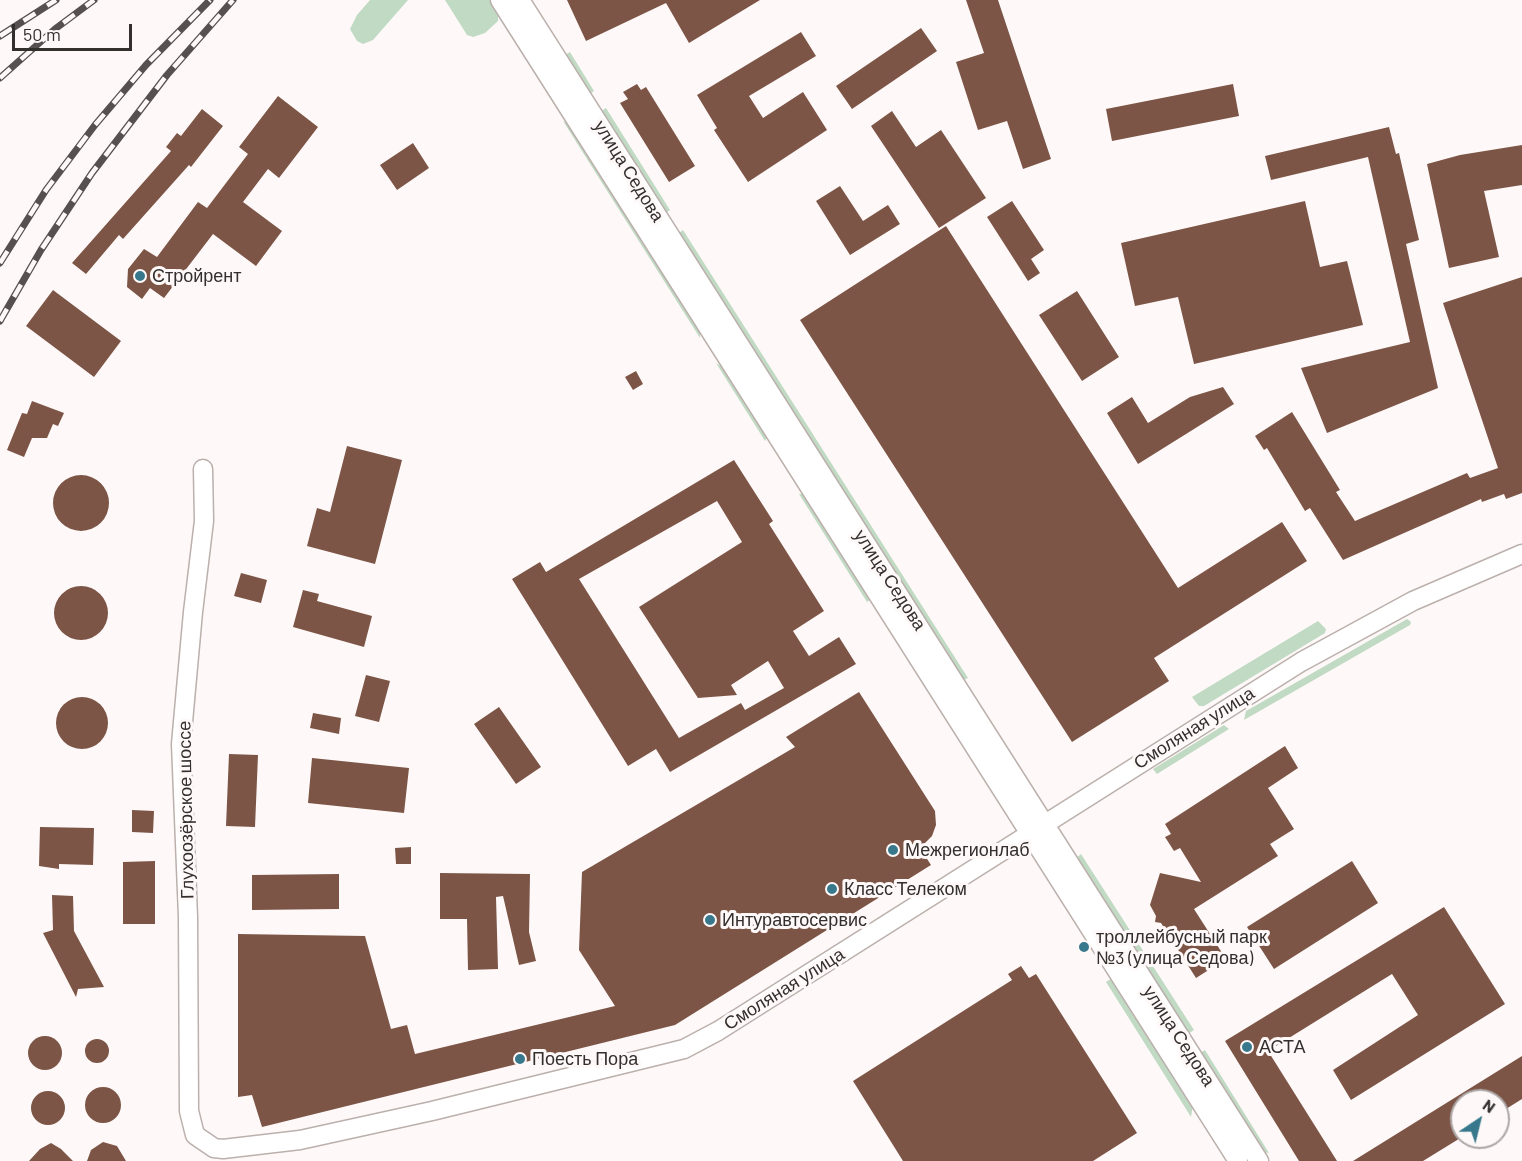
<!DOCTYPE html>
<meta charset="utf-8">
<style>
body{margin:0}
#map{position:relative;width:1522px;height:1161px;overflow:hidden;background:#fef9f8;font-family:Barlow,sans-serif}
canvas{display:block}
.north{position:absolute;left:1450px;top:1089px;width:60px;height:60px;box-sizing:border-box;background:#fef9f8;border:2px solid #ada8a7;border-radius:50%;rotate:35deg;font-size:16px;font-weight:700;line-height:24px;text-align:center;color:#332f2d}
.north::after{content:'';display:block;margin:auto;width:21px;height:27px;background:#38788c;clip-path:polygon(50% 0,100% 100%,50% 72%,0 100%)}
.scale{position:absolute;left:12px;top:24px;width:120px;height:27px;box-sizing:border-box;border:3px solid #332f2d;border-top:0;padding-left:8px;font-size:18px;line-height:21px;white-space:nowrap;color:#332f2d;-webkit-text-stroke:4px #fef9f8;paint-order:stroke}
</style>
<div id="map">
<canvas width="1522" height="1161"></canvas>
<div class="north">N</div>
<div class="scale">50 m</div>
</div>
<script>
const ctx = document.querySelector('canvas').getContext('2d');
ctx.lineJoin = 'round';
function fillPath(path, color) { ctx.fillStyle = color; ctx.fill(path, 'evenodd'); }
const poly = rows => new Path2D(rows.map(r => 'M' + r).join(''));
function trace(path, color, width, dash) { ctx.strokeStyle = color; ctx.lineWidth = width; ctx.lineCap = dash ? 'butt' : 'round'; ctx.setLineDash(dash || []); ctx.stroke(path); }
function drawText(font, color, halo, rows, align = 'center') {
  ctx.font = font + ' Barlow,sans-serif'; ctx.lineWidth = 6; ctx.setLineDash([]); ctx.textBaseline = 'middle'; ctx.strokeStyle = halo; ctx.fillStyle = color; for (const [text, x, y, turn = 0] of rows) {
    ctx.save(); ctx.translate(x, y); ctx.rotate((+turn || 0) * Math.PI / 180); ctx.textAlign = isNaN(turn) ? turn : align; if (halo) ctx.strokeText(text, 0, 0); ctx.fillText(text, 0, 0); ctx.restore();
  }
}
fillPath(poly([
 [370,0,408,0,373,40,363,44,357,41,350,29,357,15],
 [445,0,490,0,498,12,498,21,485,33,473,37,467,35],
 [570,52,594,91,590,94,565,55],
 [606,108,670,210,666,213,601,111],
 [563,121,571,126,700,332,700,338],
 [683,230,968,678,964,680,719,297,679,233],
 [716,363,725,369,767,437,765,441],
 [799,494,804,494,871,599,867,602],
 [1407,619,1411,622,1410,625,1244,720,1246,711],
 [1318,621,1326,629,1325,633,1204,706,1199,706,1192,697],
 [1224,725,1229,729,1157,774,1153,769],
 [1081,854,1194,1030,1188,1034,1076,858],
 [1112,978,1193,1105,1191,1117,1106,982],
 [1205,1050,1269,1153,1263,1152,1200,1053]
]), '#c1dac4');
fillPath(poly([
 [567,0,760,0,689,43,666,3,586,41],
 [966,0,998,0,1051,159,1023,169,1007,121,978,130,956,62,984,53],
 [921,28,937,51,852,109,836,86],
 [801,32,816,56,749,96,763,118,803,92,827,130,748,182,714,130,717,128,697,95],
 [637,84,641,90,646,87,695,166,669,182,620,103,628,99,623,92],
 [1233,84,1239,116,1112,141,1106,109],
 [278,96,318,127,279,178,268,169,243,202,282,231,256,266,213,234,164,298,150,288,142,299,127,287,128,269,144,249,157,257,198,202,207,208,248,154,239,147],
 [202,109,223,126,191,167,189,165,123,239,119,235,86,274,72,263,171,151,166,147,177,133,181,136],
 [892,111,916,147,941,130,986,198,939,228,871,126],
 [1389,127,1396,154,1399,153,1419,240,1406,244,1438,388,1327,433,1301,368,1410,342,1368,157,1271,180,1265,156],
 [413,143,429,168,397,190,380,165],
 [1522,145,1522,185,1484,191,1499,257,1449,268,1427,164,1460,155],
 [840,186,863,221,888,205,900,224,850,255,816,201],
 [1012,201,1044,250,1031,259,1040,273,1028,281,987,217],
 [1305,201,1320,267,1347,261,1363,325,1194,364,1178,297,1135,306,1121,243],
 [946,226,1178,588,1282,522,1307,561,1154,658,1169,681,1072,742,800,320],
 [1522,277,1522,493,1506,499,1504,494,1482,502,1481,499,1343,560,1310,508,1305,511,1267,448,1264,450,1255,436,1292,412,1340,490,1336,492,1355,521,1467,473,1470,478,1498,468,1443,303],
 [53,290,121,341,94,377,26,326],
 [1077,291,1119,357,1082,381,1039,315],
 [636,371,643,384,633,390,625,377],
 [1223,387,1234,404,1138,464,1107,413,1132,397,1148,423,1190,397],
 [32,401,64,413,58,426,53,424,47,438,32,438,24,457,7,450,22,413,27,414],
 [347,446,402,460,375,564,307,546,317,508,330,512],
 [734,460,773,521,769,524,824,611,793,631,809,656,839,637,856,664,670,772,656,749,628,766,512,579,540,562,546,572],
 [717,501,742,542,639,607,698,698,737,695,731,685,768,661,784,688,745,710,741,703,679,738,579,579],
 '53 503a28 28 0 1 1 56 0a28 28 0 1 1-56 0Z',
 [241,573,267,580,261,603,234,596],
 '54 613a27 27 0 1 1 54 0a27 27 0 1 1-54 0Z',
 [303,590,319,594,317,601,372,616,364,647,293,627],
 [366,675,390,681,379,722,355,716],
 [859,692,935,811,936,825,932,836,920,848,931,865,675,1025,262,1127,252,1095,238,1097,238,934,365,936,391,1029,407,1025,415,1054,615,1006,579,950,582,872,795,747,786,737],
 '56 723a26 26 0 1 1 52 0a26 26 0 1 1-52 0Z',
 [499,707,541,767,516,784,474,724],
 [313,713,341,718,339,734,310,728],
 [1285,746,1298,768,1268,788,1294,829,1270,844,1278,856,1194,909,1226,959,1196,978,1161,923,1155,922,1156,916,1150,905,1160,873,1201,882,1180,848,1174,851,1165,837,1171,834,1165,824],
 [229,754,258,755,255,827,226,826],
 [312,758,409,768,404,813,308,803],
 [132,810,154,811,153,833,132,832],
 [40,827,94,828,93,865,59,864,59,869,39,866],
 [411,847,411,864,396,864,395,848],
 [155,861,155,924,123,924,123,862],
 [1352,861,1378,903,1274,969,1247,927],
 [440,873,530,874,529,932,536,961,519,965,503,896,496,897,498,969,468,970,467,919,440,919],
 [339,874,339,909,252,910,252,875],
 [52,895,73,896,74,931,104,987,78,989,76,997,43,933,53,930],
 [1444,907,1505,1004,1351,1100,1333,1070,1418,1015,1392,974,1268,1051,1337,1161,1299,1161,1225,1041],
 [1021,966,1029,978,1036,974,1137,1133,1093,1161,903,1161,853,1081,1012,980,1008,974],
 '28 1053a17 17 0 1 1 34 0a17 17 0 1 1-34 0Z',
 '85 1051a12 12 0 1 1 24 0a12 12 0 1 1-24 0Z',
 [1522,1056,1522,1099,1498,1114,1498,1101,1462,1101,1462,1137,1423,1161,1353,1161],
 '85 1105a18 18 0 1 1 36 0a18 18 0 1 1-36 0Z',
 '31 1108a17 17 0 1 1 34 0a17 17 0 1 1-34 0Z',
 [103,1142,117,1146,126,1161,87,1161,91,1150],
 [51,1143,61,1149,73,1161,29,1161,40,1149]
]), '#7d5546');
const minor = poly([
 [500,0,1238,1161],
 [520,0,1259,1161],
 [203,469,204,521,193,612,181,744,188,917,189,1111,195,1135,214,1148,223,1149,300,1140,432,1111,684,1049,718,1031,1301,662,1413,601,1522,554]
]);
trace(minor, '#bbb0ac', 21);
trace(minor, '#fff', 18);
const rail = poly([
 [0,36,56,0],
 [0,78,55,29,94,0],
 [0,263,46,190,95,125,146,65,210,0],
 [0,321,41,250,92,173,167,75,233,0]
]);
trace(rail, '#565150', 7);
trace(rail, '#fef9f8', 4.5, [14]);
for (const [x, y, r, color] of [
 [140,276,6,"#38788c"],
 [893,850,6,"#38788c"],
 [832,889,6,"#38788c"],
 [710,920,6,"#38788c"],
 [1084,947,6,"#38788c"],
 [1247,1047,6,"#38788c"],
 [520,1059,6,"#38788c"]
]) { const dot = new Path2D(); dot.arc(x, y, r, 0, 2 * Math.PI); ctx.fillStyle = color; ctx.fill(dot); trace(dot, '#fef9f8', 2); }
drawText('18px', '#332f2d', '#fef9f8', [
 ["улица Седова",629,171,58],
 ["улица Седова",890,580,57],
 ["Смоляная улица",1194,728,-32],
 ["Глухоозёрское шоссе",186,810,-91],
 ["Смоляная улица",784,989,-32],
 ["улица Седова",1179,1036,57]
]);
drawText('18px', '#332f2d', '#fef9f8', [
 ["Стройрент",152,276],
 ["Межрегионлаб",905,850],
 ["Класс Телеком",844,889],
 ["Интуравтосервис",722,920],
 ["троллейбусный парк",1096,937],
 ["№3 (улица Седова)",1096,958],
 ["АСТА",1259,1047],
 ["Поесть Пора",532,1059]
], 'left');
</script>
